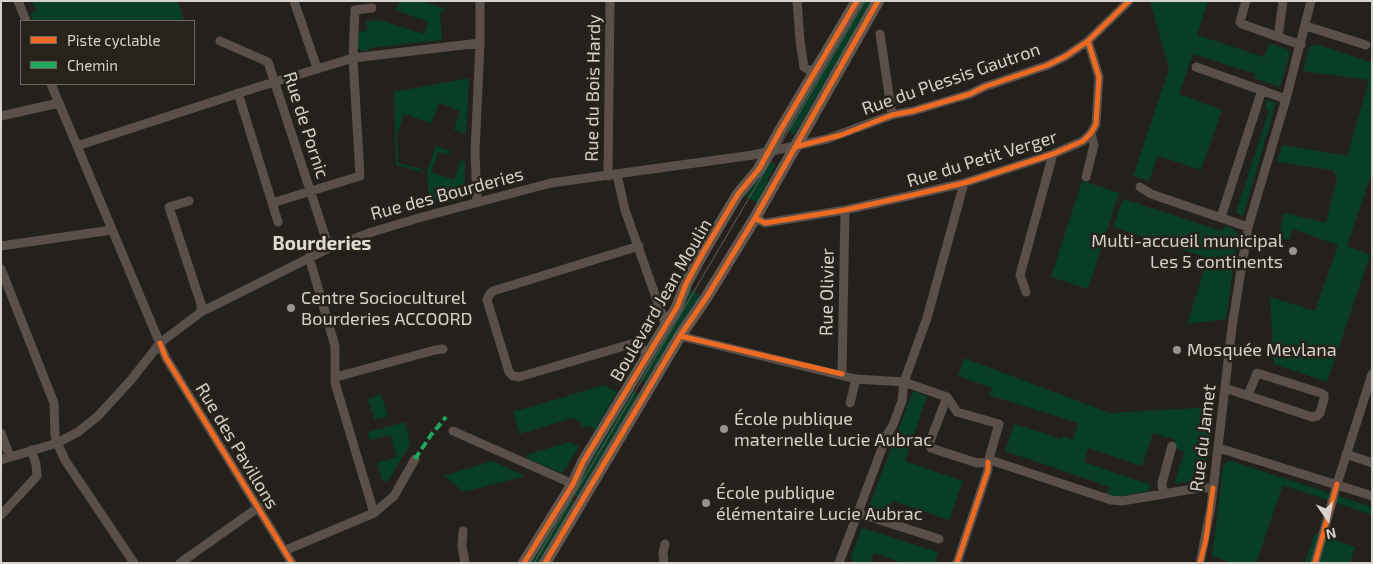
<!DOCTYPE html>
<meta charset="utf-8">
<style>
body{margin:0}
#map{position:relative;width:1373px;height:564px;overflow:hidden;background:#24211d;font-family:"Exo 2",sans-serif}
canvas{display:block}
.frame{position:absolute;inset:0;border:2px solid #d5d1cc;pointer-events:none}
.legend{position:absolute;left:20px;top:20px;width:175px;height:65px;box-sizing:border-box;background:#27221a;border:1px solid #6d6861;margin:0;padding:6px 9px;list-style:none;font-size:15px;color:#d5d1cc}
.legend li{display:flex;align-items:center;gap:10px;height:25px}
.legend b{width:25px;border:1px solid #6d6861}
.north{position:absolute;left:1303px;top:494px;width:50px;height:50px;-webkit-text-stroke:4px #27221a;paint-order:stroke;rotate:168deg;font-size:14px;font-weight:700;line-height:20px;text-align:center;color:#d5d1cc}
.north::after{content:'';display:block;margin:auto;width:18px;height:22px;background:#d5d1cc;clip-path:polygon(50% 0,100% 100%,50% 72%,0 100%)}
</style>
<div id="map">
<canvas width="1373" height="564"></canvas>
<div class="frame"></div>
<ul class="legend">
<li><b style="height:6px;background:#ed6a23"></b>Piste cyclable</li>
<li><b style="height:6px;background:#20a55d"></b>Chemin</li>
</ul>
<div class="north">N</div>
</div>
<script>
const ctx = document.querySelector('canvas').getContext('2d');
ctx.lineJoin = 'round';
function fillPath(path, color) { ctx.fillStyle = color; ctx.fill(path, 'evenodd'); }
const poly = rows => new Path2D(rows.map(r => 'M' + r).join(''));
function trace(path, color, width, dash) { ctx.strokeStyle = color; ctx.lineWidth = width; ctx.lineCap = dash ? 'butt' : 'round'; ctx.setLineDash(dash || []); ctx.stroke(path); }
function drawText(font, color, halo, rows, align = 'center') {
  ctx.font = font + ' "Exo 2",sans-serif'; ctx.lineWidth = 5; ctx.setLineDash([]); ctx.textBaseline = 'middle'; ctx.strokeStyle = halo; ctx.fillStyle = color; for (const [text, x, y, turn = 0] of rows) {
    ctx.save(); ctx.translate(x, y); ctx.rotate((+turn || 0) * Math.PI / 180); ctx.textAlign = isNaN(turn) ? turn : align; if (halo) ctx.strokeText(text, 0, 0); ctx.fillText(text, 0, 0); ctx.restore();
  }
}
fillPath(poly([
 [32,1,178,1,184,21,32,21,30,14,37,11],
 [399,1,423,1,446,9,440,14,442,40,369,48,369,51,361,51,359,49,357,45,359,32,367,31,366,21,379,20,424,34,428,22,396,10],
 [862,1,873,1,794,135,785,129],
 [1150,1,1208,1,1197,35,1264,57,1270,43,1288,50,1290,53,1280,87,1254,78,1256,74,1193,54,1179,94,1222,110,1201,170,1158,156,1149,181,1133,176,1169,69],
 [1316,44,1372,63,1372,171,1347,246,1370,255,1327,382,1274,364,1270,297,1315,311,1338,245,1293,229,1289,240,1279,239,1284,213,1326,223,1337,177,1332,170,1277,162,1282,145,1347,156,1369,80,1303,71,1309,49,1311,46],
 [469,78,466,134,454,130,460,111,439,103,431,123,404,114,397,134,398,163,422,169,423,172,396,165,394,92],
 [1268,100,1276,103,1243,216,1236,213,1269,110,1265,108],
 [436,146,450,151,449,155,438,152,431,172,454,180,461,160,465,161,465,187,458,195,429,204,427,171],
 [768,160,776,165,769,177,759,204,742,194],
 [1082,181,1119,193,1088,289,1051,277],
 [1123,199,1222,231,1225,226,1233,229,1238,234,1226,319,1187,324,1208,258,1113,227],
 [687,288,703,297,647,384,639,379],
 [964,358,1110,413,1215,407,1204,479,1174,484,1184,452,1176,448,1175,440,1153,433,1142,466,1088,448,1084,462,1151,485,1149,491,1118,497,1107,494,1110,487,1005,451,1014,424,1061,439,1063,436,1073,440,1078,423,989,395,992,388,958,376],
 [604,385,617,392,595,430,586,425,583,429,580,427,582,423,573,418,520,434,513,412],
 [632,390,640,395,579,499,571,494],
 [913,391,927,396,905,461,963,481,949,520,893,501,888,515,871,509,870,504],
 [381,394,388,416,375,420,368,399],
 [405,422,410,444,389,480,385,482,382,480,377,463,397,457,391,435,370,440,368,432],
 [570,442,579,447,562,473,528,459,526,455],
 [492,461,526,476,464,492,444,476],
 [1231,461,1372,507,1372,515,1283,485,1256,563,1233,563,1212,556,1223,466,1225,463],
 [568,497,577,502,542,563,530,563],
 [862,528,938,552,935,563,903,563,874,553,870,563,853,562,851,556],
 [1315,533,1355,547,1350,563,1305,563]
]), '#083e27');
trace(poly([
 [18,1,26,21],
 [294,1,317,68],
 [797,1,800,41,804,67,814,73],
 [1246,1,1241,18,1240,22,1242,24,1301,45],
 [1306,26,1366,45],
 [880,34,892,115],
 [1278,37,1283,1],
 [220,41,268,62,329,248],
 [1196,67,1286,99],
 [51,84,166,358,292,563],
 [238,93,278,222],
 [1,116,59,103],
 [77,146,258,87,353,58,480,43],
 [617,175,625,210,664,320,668,323],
 [608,176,610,1],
 [1086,177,1094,145,1091,133],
 [1140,187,1151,194,1248,227],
 [189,201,169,207,201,304,201,312],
 [477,202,475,152,480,43,480,1],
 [272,203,360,176,353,58,355,10,372,8],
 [1221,217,1262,90],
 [755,218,765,223,845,210,904,197,964,183,1053,154,1083,141,1091,133,1096,124,1099,77,1088,41],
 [1,246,112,230],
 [639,246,493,291,489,295,487,300,509,372,513,376,519,377,631,344,638,346,649,354],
 [309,257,335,346,335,383,374,513],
 [1,269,54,403,55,436,59,447,65,460,134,563],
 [1026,292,1020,275,1053,154],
 [680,336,856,379,904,382,947,397,957,412,999,424,988,462,993,461,1111,500,1122,501,1199,488,1213,488],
 [842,374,845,210],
 [336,377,435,350,443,349],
 [1225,388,1312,417,1317,416,1320,413,1324,399,1324,395,1321,393,1257,373,1248,395],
 [947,397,929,444,931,448,977,463,988,462,988,470,957,563],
 [850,403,856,379],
 [453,431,573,484],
 [1,433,10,457],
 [1219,448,1372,496],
 [1346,454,1372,463],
 [1,460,57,443,78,432,98,416,131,380,160,343,201,312,329,248,372,232,422,217,551,183,753,155,827,139,892,115,913,111,970,94,984,87,1048,65,1066,56,1088,41,1129,1],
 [1163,494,1162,483,1172,446],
 [858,513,939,539],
 [1,515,37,476,36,464,31,450],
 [463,531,462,546,465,563],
 [286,550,374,513,394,496,415,459],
 [180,563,259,507],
 [664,563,663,553,665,544],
 [839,563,887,435,893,425,902,401,904,382,927,318,964,183],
 [1200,563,1211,507,1232,327,1248,227,1286,99,1311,1],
 [1315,563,1337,484,1372,374]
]), '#5a4f49', 9);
trace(poly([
 [524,563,573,484,583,462,677,307,686,284,704,251,738,194,759,169,781,129,857,1],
 [545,563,680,336,706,298,755,218,878,1]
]), '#65564d', 12);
trace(poly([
 [534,563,865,1]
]), '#635c58', 1);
trace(poly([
 [415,459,431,435,446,417]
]), '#20a55d', 4, [8, 4]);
trace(poly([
 [795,147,841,135,892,115,913,111,970,94,984,87,1048,65,1066,56,1088,41,1129,1],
 [755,218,765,223,845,210,904,197,964,183,1053,154,1083,141,1091,133,1096,124,1099,77,1088,41],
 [680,336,842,374],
 [160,343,166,358,292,563],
 [524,563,573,484,583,462,677,307,686,284,704,251,738,194,759,169,781,129,857,1],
 [545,563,680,336,706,298,755,218,878,1],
 [957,563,988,470,988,462],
 [1200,563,1206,539,1213,488],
 [1315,563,1337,484]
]), '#ed6a23', 5);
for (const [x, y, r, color] of [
 [1293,251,5,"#97938f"],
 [291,308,5,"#97938f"],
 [1177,350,5,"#97938f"],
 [724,429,5,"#97938f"],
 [706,503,5,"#97938f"]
]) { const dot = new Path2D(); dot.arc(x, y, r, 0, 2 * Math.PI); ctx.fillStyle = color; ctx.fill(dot); trace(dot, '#27221a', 2); }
drawText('18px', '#d5d1cc', '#27221a', [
 ["Rue du Plessis Gautron",951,79,-19],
 ["Rue du Bois Hardy",593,88,-89],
 ["Rue de Pornic",306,125,72],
 ["Rue du Petit Verger",982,159,-17],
 ["Rue des Bourderies",447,194,-15],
 ["Rue Olivier",827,292,-89],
 ["Boulevard Jean Moulin",661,300,-60],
 ["Rue du Jamet",1203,438,-83],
 ["Rue des Pavillons",237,446,59]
]);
drawText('18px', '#d5d1cc', '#27221a', [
 ["Multi-accueil municipal",1283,241,"right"],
 ["Les 5 continents",1283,262,"right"],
 ["Centre Socioculturel",301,298],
 ["Bourderies ACCOORD",301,319],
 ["Mosquée Mevlana",1187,350],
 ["École publique",734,419],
 ["maternelle Lucie Aubrac",734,440],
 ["École publique",716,493],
 ["élémentaire Lucie Aubrac",716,514]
], 'left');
drawText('bold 19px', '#e1dacf', '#27221a', [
 ["Bourderies",322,244]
]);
</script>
